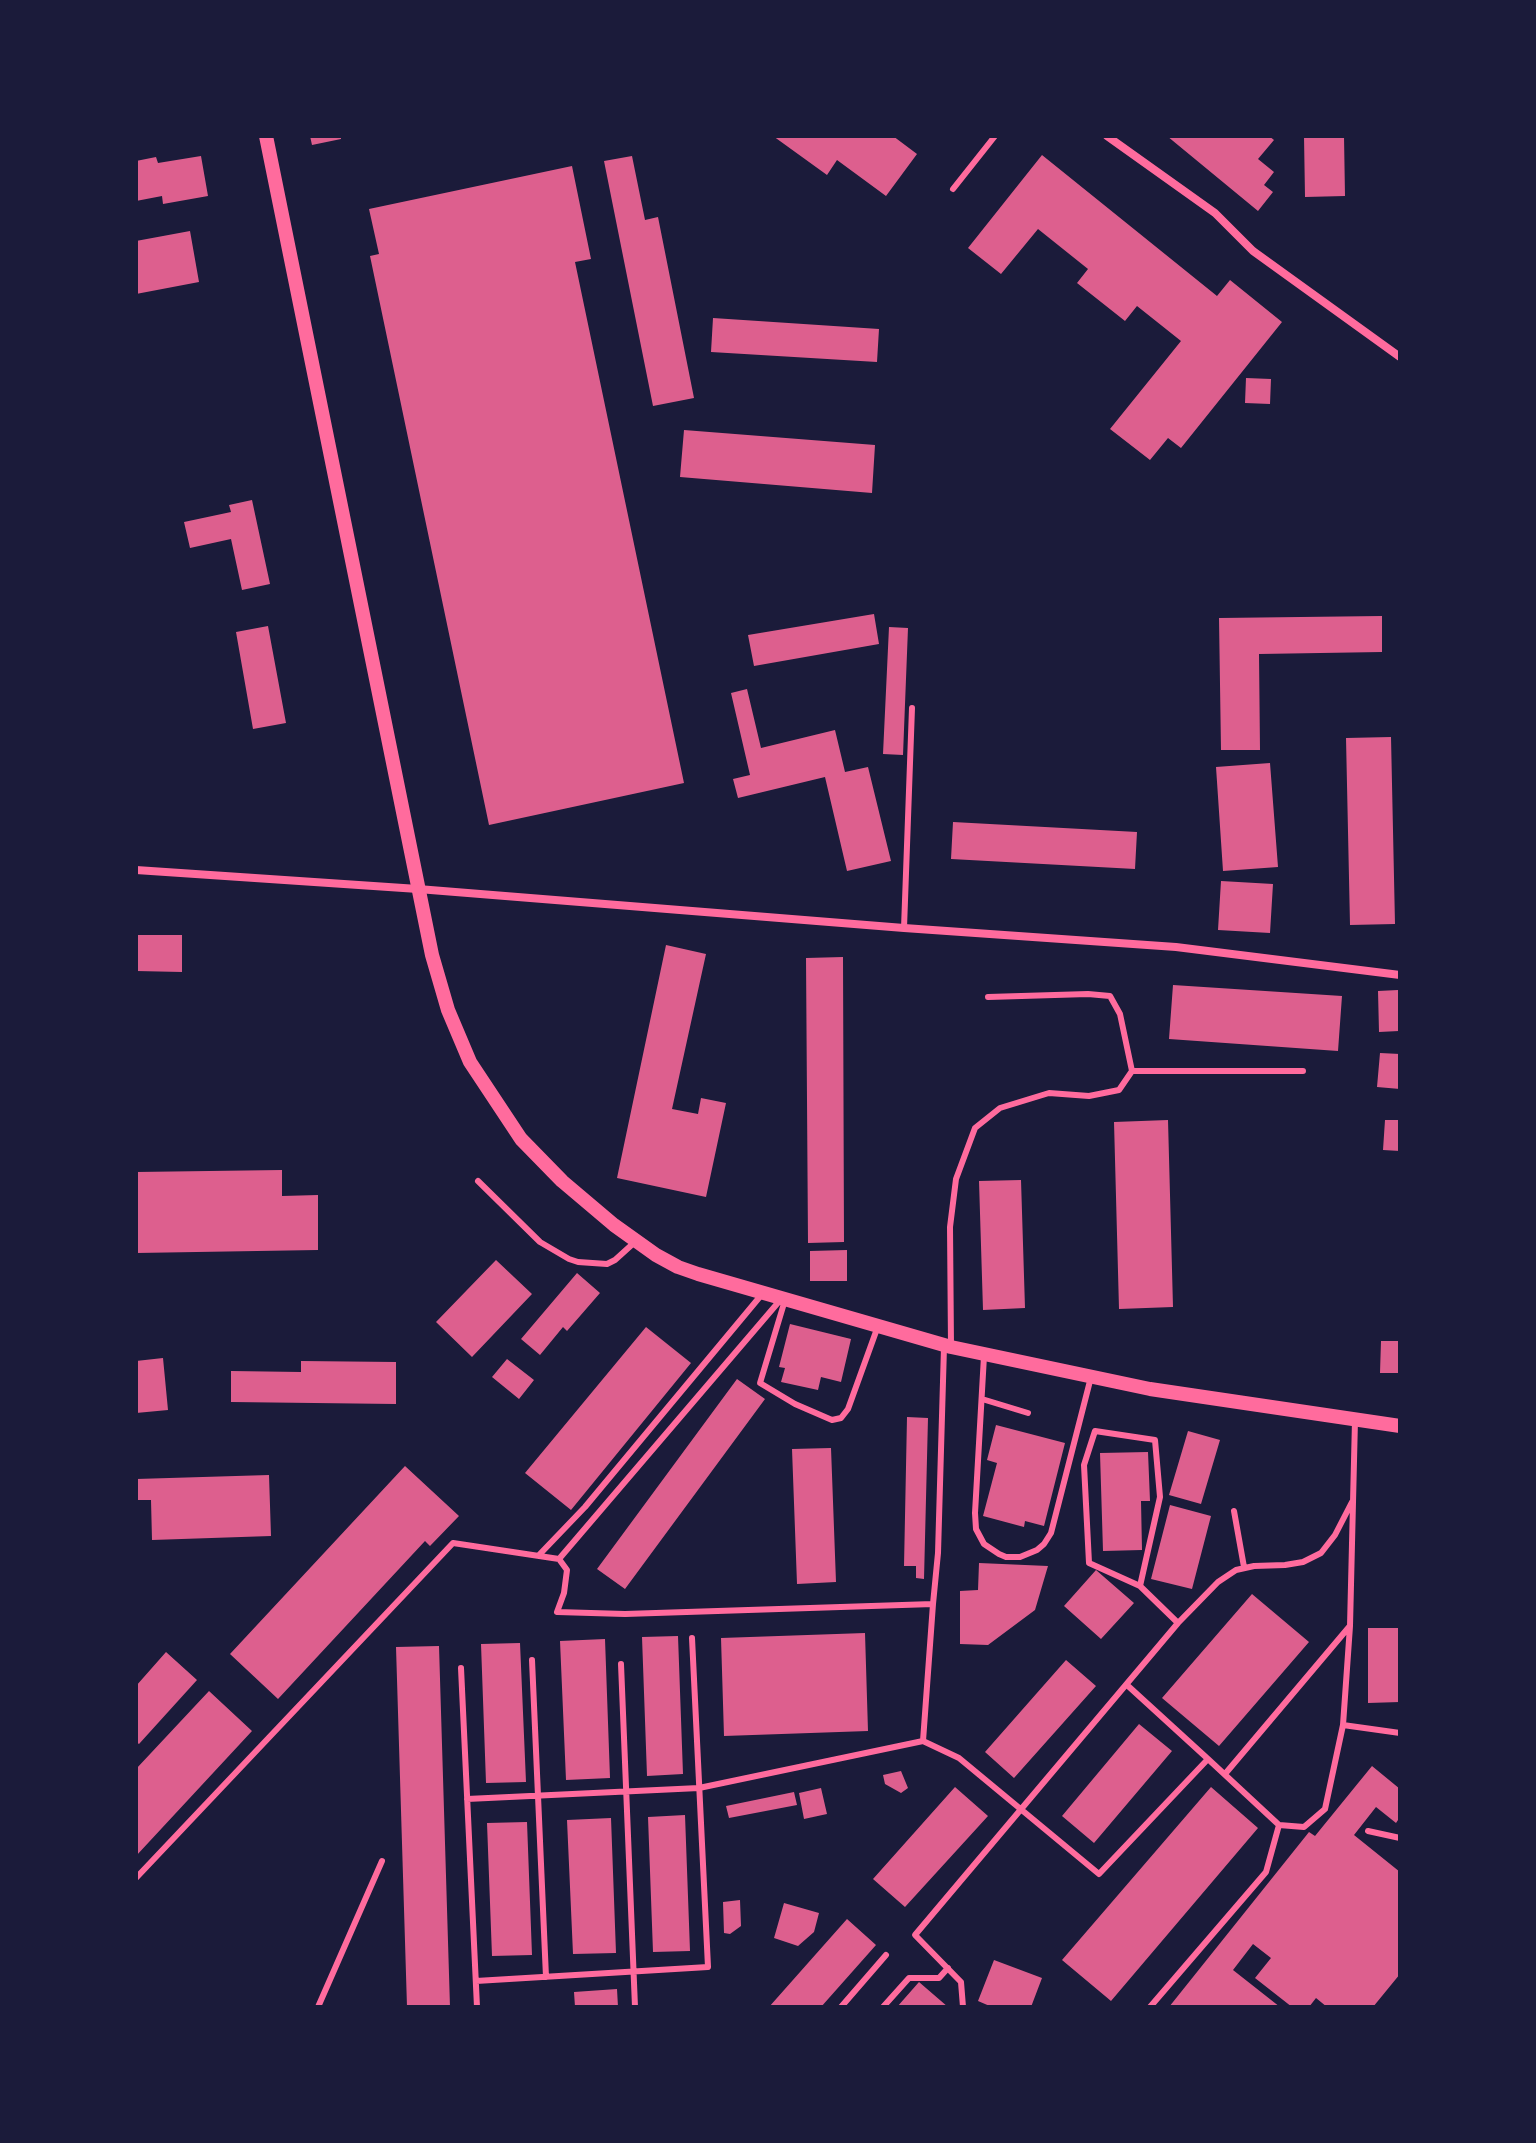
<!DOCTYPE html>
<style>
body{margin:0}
#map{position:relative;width:1536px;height:2143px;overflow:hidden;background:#1b1b3a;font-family:"Fira Sans Condensed",sans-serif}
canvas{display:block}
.frame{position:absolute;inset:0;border:138px solid #1b1b3a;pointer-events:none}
</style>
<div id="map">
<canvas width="1536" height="2143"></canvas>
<div class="frame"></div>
</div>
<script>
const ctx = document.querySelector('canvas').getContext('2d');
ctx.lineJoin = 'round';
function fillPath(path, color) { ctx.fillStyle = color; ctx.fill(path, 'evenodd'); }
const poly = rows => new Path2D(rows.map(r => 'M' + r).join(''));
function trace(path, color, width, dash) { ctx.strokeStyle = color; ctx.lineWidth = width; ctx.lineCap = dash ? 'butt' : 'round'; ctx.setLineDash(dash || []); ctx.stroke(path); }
fillPath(poly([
 [310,136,341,136,341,139,312,145],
 [773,136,893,136,917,154,886,196,837,160,827,175],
 [1167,136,1269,136,1274,140,1258,159,1274,172,1264,185,1273,192,1258,211],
 [1304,136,1344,136,1345,196,1305,197],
 [1042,155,1217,296,1230,280,1282,322,1181,448,1168,438,1150,460,1110,429,1181,341,1137,306,1125,321,1077,283,1088,269,1038,229,1001,274,968,248],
 [201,156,208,196,163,204,162,196,136,201,136,161,156,157,158,163],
 [632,156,645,220,658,217,694,398,653,406,604,161],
 [572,166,591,259,575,262,684,783,489,825,370,256,379,254,369,209],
 [190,231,199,282,136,294,136,241],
 [713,318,879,329,877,362,711,352],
 [1246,378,1271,379,1270,404,1245,403],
 [684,430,875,445,872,493,680,477],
 [252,500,270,584,242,590,231,539,190,548,184,522,231,512,229,505],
 [874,614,879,644,754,666,748,635],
 [1382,616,1382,652,1259,654,1260,750,1221,750,1219,618],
 [268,626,286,723,253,729,236,632],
 [889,627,908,628,903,755,883,754],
 [747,689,761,748,835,730,845,772,868,767,891,861,847,871,825,777,738,798,733,779,750,775,731,693],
 [1391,737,1395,924,1350,925,1346,738],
 [1270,763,1278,867,1223,871,1216,767],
 [953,822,1137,832,1135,869,951,859],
 [1221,881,1273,884,1270,933,1218,930],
 [136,935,182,935,182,972,136,971],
 [666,945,706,954,672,1109,698,1114,701,1098,726,1103,706,1197,617,1178],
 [843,957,844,1242,808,1243,806,958],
 [1173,985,1342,996,1338,1051,1169,1039],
 [1398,990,1399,1031,1379,1032,1378,991],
 [1380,1053,1400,1054,1400,1089,1377,1087],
 [1168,1120,1173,1307,1119,1309,1114,1122],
 [1385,1120,1400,1120,1400,1151,1383,1150],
 [282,1170,282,1196,318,1195,318,1250,136,1253,136,1172],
 [1021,1180,1025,1308,983,1310,979,1181],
 [847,1250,847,1281,810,1281,810,1251],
 [496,1260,532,1294,472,1357,436,1322],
 [577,1273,600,1293,567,1331,563,1327,540,1355,521,1339],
 [790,1324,851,1339,841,1382,821,1377,818,1390,781,1382,785,1368,779,1367],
 [646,1327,691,1363,571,1510,525,1473],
 [1381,1341,1400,1341,1400,1373,1380,1373],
 [163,1358,168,1410,136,1413,136,1361],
 [507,1359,534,1380,519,1399,492,1377],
 [301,1361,396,1362,396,1404,231,1402,231,1371,301,1372],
 [737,1379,765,1399,625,1589,597,1569],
 [907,1417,928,1418,924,1579,916,1578,916,1566,904,1566],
 [996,1425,1065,1443,1044,1526,1025,1521,1024,1527,983,1516,997,1463,987,1460],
 [1188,1431,1220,1440,1201,1504,1169,1495],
 [831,1448,836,1582,797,1584,792,1449],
 [1148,1452,1150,1501,1141,1501,1142,1550,1103,1551,1100,1453],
 [405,1466,459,1516,430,1546,425,1541,278,1699,230,1654],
 [269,1475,271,1536,152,1540,151,1500,136,1500,136,1479],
 [1170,1505,1211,1516,1192,1589,1151,1579],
 [979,1563,1048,1566,1035,1610,988,1645,960,1644,960,1591,978,1590],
 [1096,1570,1134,1603,1101,1639,1064,1606],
 [1252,1594,1309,1642,1219,1746,1162,1698],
 [1368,1628,1400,1628,1400,1702,1368,1703],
 [865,1633,868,1731,724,1736,721,1638],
 [678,1636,683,1774,647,1776,642,1637],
 [605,1639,610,1778,566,1780,560,1641],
 [520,1643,526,1782,486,1783,481,1644],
 [439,1646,450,2007,407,2007,396,1647],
 [166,1652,197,1680,139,1744,136,1742,136,1686],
 [1066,1660,1096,1686,1014,1778,985,1752],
 [209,1691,252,1731,136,1856,136,1769],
 [1139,1724,1172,1751,1094,1843,1062,1816],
 [1372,1766,1400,1789,1400,1817,1396,1823,1376,1807,1354,1835,1400,1872,1400,1974,1373,2007,1327,2007,1316,1998,1309,2007,1292,2007,1255,1978,1271,1958,1253,1944,1233,1970,1280,2007,1169,2007,1309,1832,1315,1836],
 [901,1771,908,1788,901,1793,885,1784,883,1775],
 [955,1787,988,1816,905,1907,873,1879],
 [1211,1787,1258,1828,1111,2001,1062,1960],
 [821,1788,827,1814,804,1819,799,1793],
 [794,1792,797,1805,729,1818,726,1806],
 [685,1815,690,1951,653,1952,648,1817],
 [611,1818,616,1953,573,1954,567,1820],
 [527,1822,532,1955,492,1956,487,1823],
 [740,1900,741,1926,730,1934,724,1933,723,1902],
 [784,1903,819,1913,814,1932,798,1946,774,1938],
 [847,1919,876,1945,821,2007,769,2007],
 [994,1960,1042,1978,1031,2007,992,2007,978,2001],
 [919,1982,948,2007,897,2007],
 [617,1989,618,2007,575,2007,574,1992]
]), '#dd5f8e');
trace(poly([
 [953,189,995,136],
 [904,928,912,708],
 [1132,1071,1303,1071],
 [478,1181,540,1242,569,1259,578,1262,607,1264,615,1260,636,1241],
 [785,1300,760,1383,795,1404,832,1420,841,1418,848,1409,878,1326],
 [951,1346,950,1227,956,1179,975,1128,1000,1108,1049,1093,1089,1096,1119,1090,1132,1071,1120,1014,1110,996,1088,994,988,997],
 [984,1356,975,1513,976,1529,984,1544,999,1554,1006,1557,1020,1557,1037,1550,1044,1544,1051,1533,1091,1377],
 [982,1399,1028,1413],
 [1234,1511,1244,1567],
 [539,1555,585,1507,763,1293],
 [559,1559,782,1298],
 [933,1604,938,1553,944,1347],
 [1178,1623,1218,1582,1236,1570,1254,1566,1285,1565,1303,1562,1321,1553,1335,1535,1352,1502],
 [532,1660,546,1977],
 [621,1664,635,2007],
 [461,1668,477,2007],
 [1127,1685,1208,1759],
 [1343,1725,1400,1733],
 [1225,1774,1349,1627],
 [467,1799,699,1788,923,1741,959,1758,1099,1874,1208,1759,1279,1825,1266,1872,1150,2007],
 [1279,1825,1304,1827,1325,1809,1343,1725,1350,1626,1355,1420],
 [1368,1831,1400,1838],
 [136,1878,453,1543,559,1559,567,1570,564,1593,557,1612,625,1614,933,1604,923,1741],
 [476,1981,708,1967,692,1638],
 [318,2007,382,1861],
 [841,2007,886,1955],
 [883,2007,909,1978,939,1978,948,1968],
 [963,2007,961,1982,915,1935,1178,1623,1140,1586,1089,1563,1084,1465,1095,1431,1155,1440,1160,1497,1140,1586]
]), '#ff6b9d', 6);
trace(poly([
 [1107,136,1215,213,1253,251,1400,357],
 [136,870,418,889,904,928,1176,947,1400,975]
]), '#ff6b9d', 8);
trace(poly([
 [266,136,432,955,448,1010,470,1062,521,1139,562,1181,614,1225,656,1255,678,1267,698,1274,951,1347,1150,1389,1400,1426]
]), '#ff6b9d', 14);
</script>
